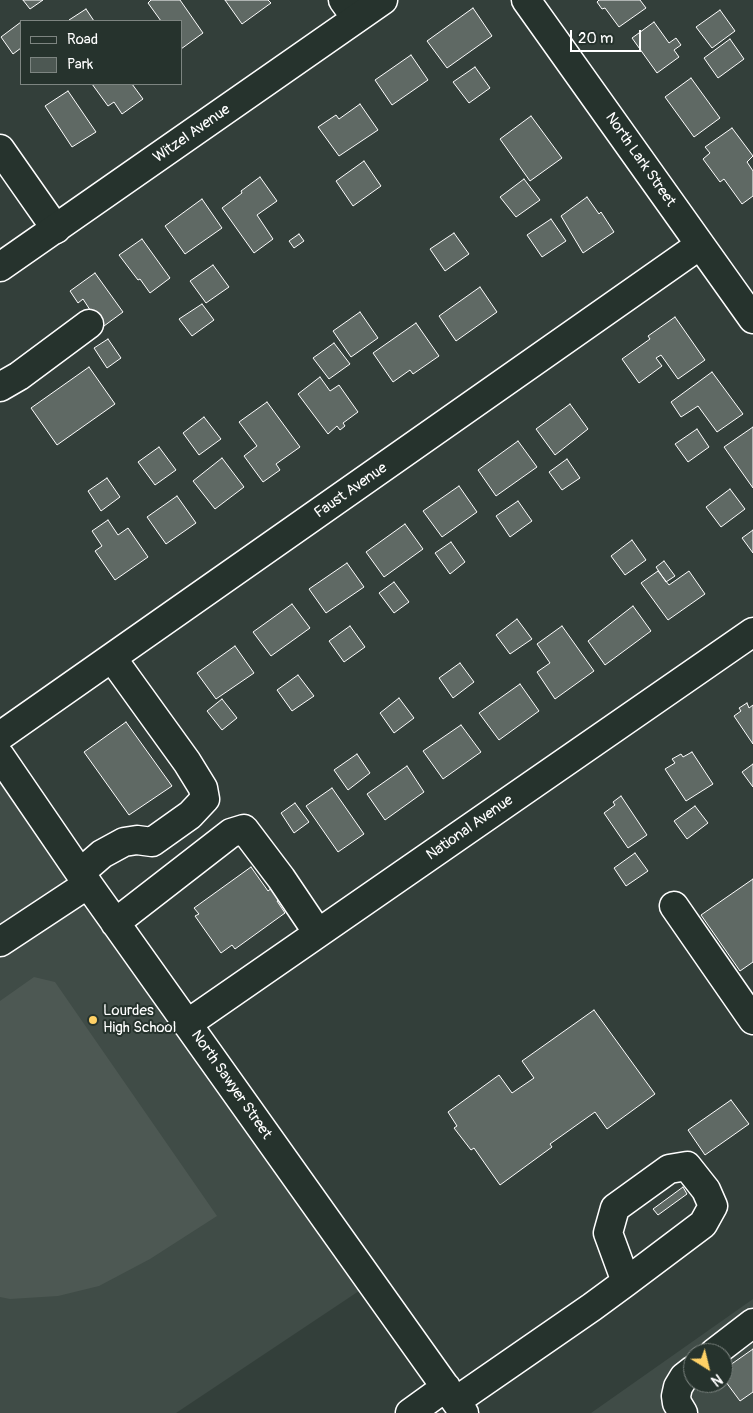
<!DOCTYPE html>
<style>
body{margin:0}
#map{position:relative;width:753px;height:1413px;overflow:hidden;background:#333f3a;font-family:Pangolin,sans-serif}
canvas{display:block}
.legend{position:absolute;left:20px;top:20px;width:162px;height:65px;box-sizing:border-box;background:#26332d;border:1px solid #7d8581;margin:0;padding:6px 9px;list-style:none;font-size:15px;color:#fff}
.legend li{display:flex;align-items:center;gap:10px;height:25px}
.legend b{width:25px;border:1px solid #7d8581}
.north{position:absolute;left:683px;top:1343px;width:50px;height:50px;box-sizing:border-box;background:#26332d;border:1px solid #7d8581;border-radius:50%;rotate:144deg;font-size:14px;font-weight:700;line-height:20px;text-align:center;color:#fff}
.north::after{content:'';display:block;margin:auto;width:18px;height:22px;background:#ffd166;clip-path:polygon(50% 0,100% 100%,50% 72%,0 100%)}
.scale{position:absolute;left:570px;top:30px;width:71px;height:22px;box-sizing:border-box;border:2px solid #fff;border-top:0;padding-left:6px;font-size:15px;line-height:18px;white-space:nowrap;color:#fff;-webkit-text-stroke:4px #26332d;paint-order:stroke}
</style>
<div id="map">
<canvas width="753" height="1413"></canvas>
<ul class="legend">
<li><b style="height:6px;background:#26332d"></b>Road</li>
<li><b style="height:14px;background:#4d5853"></b>Park</li>
</ul>
<div class="north">N</div>
<div class="scale">20 m</div>
</div>
<script>
const ctx = document.querySelector('canvas').getContext('2d');
ctx.lineJoin = 'round';
function fillPath(path, color) { ctx.fillStyle = color; ctx.fill(path, 'evenodd'); }
const poly = rows => new Path2D(rows.map(r => 'M' + r).join(''));
function trace(path, color, width, dash) { ctx.strokeStyle = color; ctx.lineWidth = width; ctx.lineCap = dash ? 'butt' : 'round'; ctx.setLineDash(dash || []); ctx.stroke(path); }
function drawText(font, color, halo, rows, align = 'center') {
  ctx.font = font + ' Pangolin,sans-serif'; ctx.lineWidth = 4; ctx.setLineDash([]); ctx.textBaseline = 'middle'; ctx.strokeStyle = halo; ctx.fillStyle = color; for (const [text, x, y, turn = 0] of rows) {
    ctx.save(); ctx.translate(x, y); ctx.rotate((+turn || 0) * Math.PI / 180); ctx.textAlign = isNaN(turn) ? turn : align; if (halo) ctx.strokeText(text, 0, 0); ctx.fillText(text, 0, 0); ctx.restore();
  }
}
fillPath(poly([
 [0,756,371,1283,176,1413,0,1413],
 [753,1299,753,1413,591,1413],
 [693,1353,723,1353,723,1383,693,1383]
]), '#404c47');
fillPath(poly([
 [34,977,55,982,217,1216,150,1259,99,1286,58,1296,10,1299,0,1297,0,1001]
]), '#4d5853');
const building = poly([
 [23,0,43,0,30,9,23,0],
 [151,0,180,0,203,33,181,49,181,21,161,21,148,3,151,0],
 [225,0,268,0,271,3,242,24,225,0],
 [599,0,640,0,646,8,619,27,605,8,602,9,597,2,599,0],
 [473,8,492,36,447,68,427,41,473,8],
 [86,9,94,21,70,21,69,20,86,9],
 [720,10,735,31,712,48,696,27,720,10],
 [21,22,21,48,13,54,1,37,21,22],
 [654,22,669,43,676,38,681,45,674,50,679,57,657,73,632,38,654,22],
 [730,39,744,59,718,78,704,58,730,39],
 [411,55,428,80,392,105,375,80,411,55],
 [475,67,490,88,469,103,453,82,475,67],
 [691,78,720,118,694,137,665,97,691,78],
 [92,84,132,84,143,99,122,114,114,102,108,106,92,84],
 [68,91,96,132,72,147,45,106,68,91],
 [360,104,378,130,339,156,318,127,336,115,339,119,360,104],
 [531,116,562,158,530,181,500,139,531,116],
 [732,128,753,156,747,162,753,171,753,196,742,204,724,179,720,182,703,159,710,153,705,147,732,128],
 [364,161,381,186,353,206,336,181,364,161],
 [260,177,277,201,257,215,273,239,254,253,222,208,242,193,241,191,260,177],
 [524,179,540,200,516,217,500,197,524,179],
 [587,197,599,214,601,212,614,232,583,253,561,216,587,197],
 [202,199,222,228,185,254,165,226,202,199],
 [551,219,566,241,542,257,527,235,551,219],
 [454,233,469,254,445,271,430,249,454,233],
 [299,234,304,241,294,248,289,241,299,234],
 [142,239,170,278,150,293,140,279,138,280,119,255,142,239],
 [213,265,229,287,206,303,190,281,213,265],
 [95,273,123,312,104,326,95,312,92,313,83,299,78,303,70,291,95,273],
 [480,287,497,312,456,341,439,316,480,287],
 [202,304,214,320,192,336,179,319,202,304],
 [360,312,378,338,351,357,333,331,360,312],
 [675,317,705,360,678,379,661,355,656,358,662,366,639,383,622,359,650,339,648,336,675,317],
 [416,323,439,356,413,374,410,370,393,382,373,353,416,323],
 [108,339,121,358,107,368,94,348,108,339],
 [334,343,350,364,329,379,313,358,334,343],
 [89,367,115,404,57,445,31,408,89,367],
 [712,372,743,414,717,432,698,406,681,417,671,402,712,372],
 [320,377,330,391,339,385,358,412,343,423,345,426,340,430,337,426,328,434,298,394,320,377],
 [267,402,300,447,276,464,280,470,263,482,244,456,257,446,239,422,267,402],
 [570,404,588,429,555,455,536,429,570,404],
 [204,417,221,439,199,455,183,433,204,417],
 [753,427,753,488,724,447,753,427],
 [697,429,709,447,688,462,675,444,697,429],
 [518,441,537,467,496,496,478,470,518,441],
 [159,447,176,470,155,485,138,462,159,447],
 [222,458,244,487,215,509,193,481,222,458],
 [567,459,580,478,562,490,549,472,567,459],
 [107,478,120,497,101,511,88,491,107,478],
 [459,486,477,512,442,537,423,511,459,486],
 [730,489,745,509,721,527,706,507,730,489],
 [177,496,196,523,166,544,147,517,177,496],
 [518,501,532,521,510,537,496,516,518,501],
 [108,520,118,535,128,528,148,557,115,580,95,551,102,546,92,531,108,520],
 [405,524,423,549,384,577,366,552,405,524],
 [753,530,753,553,742,538,753,530],
 [632,540,646,560,625,575,611,556,632,540],
 [451,542,465,562,450,574,435,553,451,542],
 [664,561,675,576,666,582,656,567,664,561],
 [347,563,364,587,326,613,309,589,347,563],
 [658,571,669,585,689,571,705,594,668,620,641,583,658,571],
 [394,582,409,602,394,613,379,593,394,582],
 [292,604,310,628,271,656,253,632,292,604],
 [633,606,651,631,605,665,588,641,633,606],
 [517,619,532,639,510,654,496,635,517,619],
 [350,626,365,647,344,662,329,641,350,626],
 [562,626,594,671,555,699,537,672,550,663,537,644,562,626],
 [235,646,254,673,216,699,197,673,235,646],
 [460,663,474,682,453,698,439,678,460,663],
 [298,675,314,696,292,711,277,690,298,675],
 [520,684,539,711,499,740,479,713,520,684],
 [399,698,414,718,394,733,380,713,399,698],
 [222,699,237,718,222,730,207,711,222,699],
 [747,703,749,708,753,705,753,744,734,716,741,711,739,708,747,703],
 [126,722,172,786,129,815,84,752,126,722],
 [461,725,481,752,443,779,423,751,461,725],
 [692,752,713,784,686,801,665,769,675,763,672,759,681,754,683,757,692,752],
 [357,754,370,773,348,790,334,770,357,754],
 [753,764,753,787,742,772,753,764],
 [407,766,424,792,385,820,367,794,407,766],
 [332,788,364,834,338,852,306,806,332,788],
 [621,796,647,835,628,848,604,813,615,805,613,802,621,796],
 [295,803,309,822,294,833,281,813,295,803],
 [695,806,708,823,687,839,674,821,695,806],
 [635,853,648,871,626,886,614,868,635,853],
 [251,867,268,891,273,887,281,898,277,901,285,913,235,949,232,945,221,953,195,916,199,914,194,908,251,867],
 [753,879,753,962,740,971,701,915,753,879],
 [594,1010,655,1094,607,1129,595,1112,550,1144,552,1147,500,1185,474,1148,471,1150,454,1128,457,1126,448,1112,499,1075,512,1093,534,1078,522,1061,594,1010],
 [731,1100,749,1124,705,1155,688,1130,731,1100],
 [683,1187,687,1194,658,1215,653,1209,683,1187],
 [753,1349,753,1392,740,1401,723,1378,723,1370,753,1349]
]);
fillPath(building, '#5f6964');
trace(building, '#fff', 1);
const minor = poly([
 [343,0,356,18],
 [526,0,753,319],
 [0,149,56,229],
 [0,387,19,376,89,324],
 [0,736,700,245],
 [0,756,80,873,464,1413],
 [80,873,102,854,124,842,137,840,152,842,190,815,205,799,203,788,187,762,112,658],
 [674,906,753,1020],
 [115,923,231,833,244,829,281,878,318,933],
 [0,942,88,884],
 [187,1024,753,632],
 [714,1353,753,1323],
 [456,1401,592,1307,626,1282,703,1224,713,1206,706,1190,687,1166,669,1169,615,1208,608,1233,626,1282],
 [410,1413,446,1387],
 [683,1413,677,1403,676,1396,678,1387,684,1377,693,1370]
]);
const major = poly([
 [0,267,383,0]
]);
trace(minor, '#fff', 31);
trace(major, '#fff', 31);
trace(minor, '#26332d', 28);
trace(major, '#26332d', 28);
for (const [x, y, r, color] of [
 [93,1020,5,"#ffd166"]
]) { const dot = new Path2D(); dot.arc(x, y, r, 0, 2 * Math.PI); ctx.fillStyle = color; ctx.fill(dot); trace(dot, '#26332d', 2); }
drawText('15px', '#fff', '#26332d', [
 ["Witzel Avenue",192,134,-35],
 ["North Lark Street",640,160,55],
 ["Faust Avenue",351,491,-35],
 ["National Avenue",470,828,-35],
 ["North Sawyer Street",231,1085,55]
]);
drawText('15px', '#fff', '#26332d', [
 ["Lourdes",103,1011],
 ["High School",103,1028]
], 'left');
</script>
